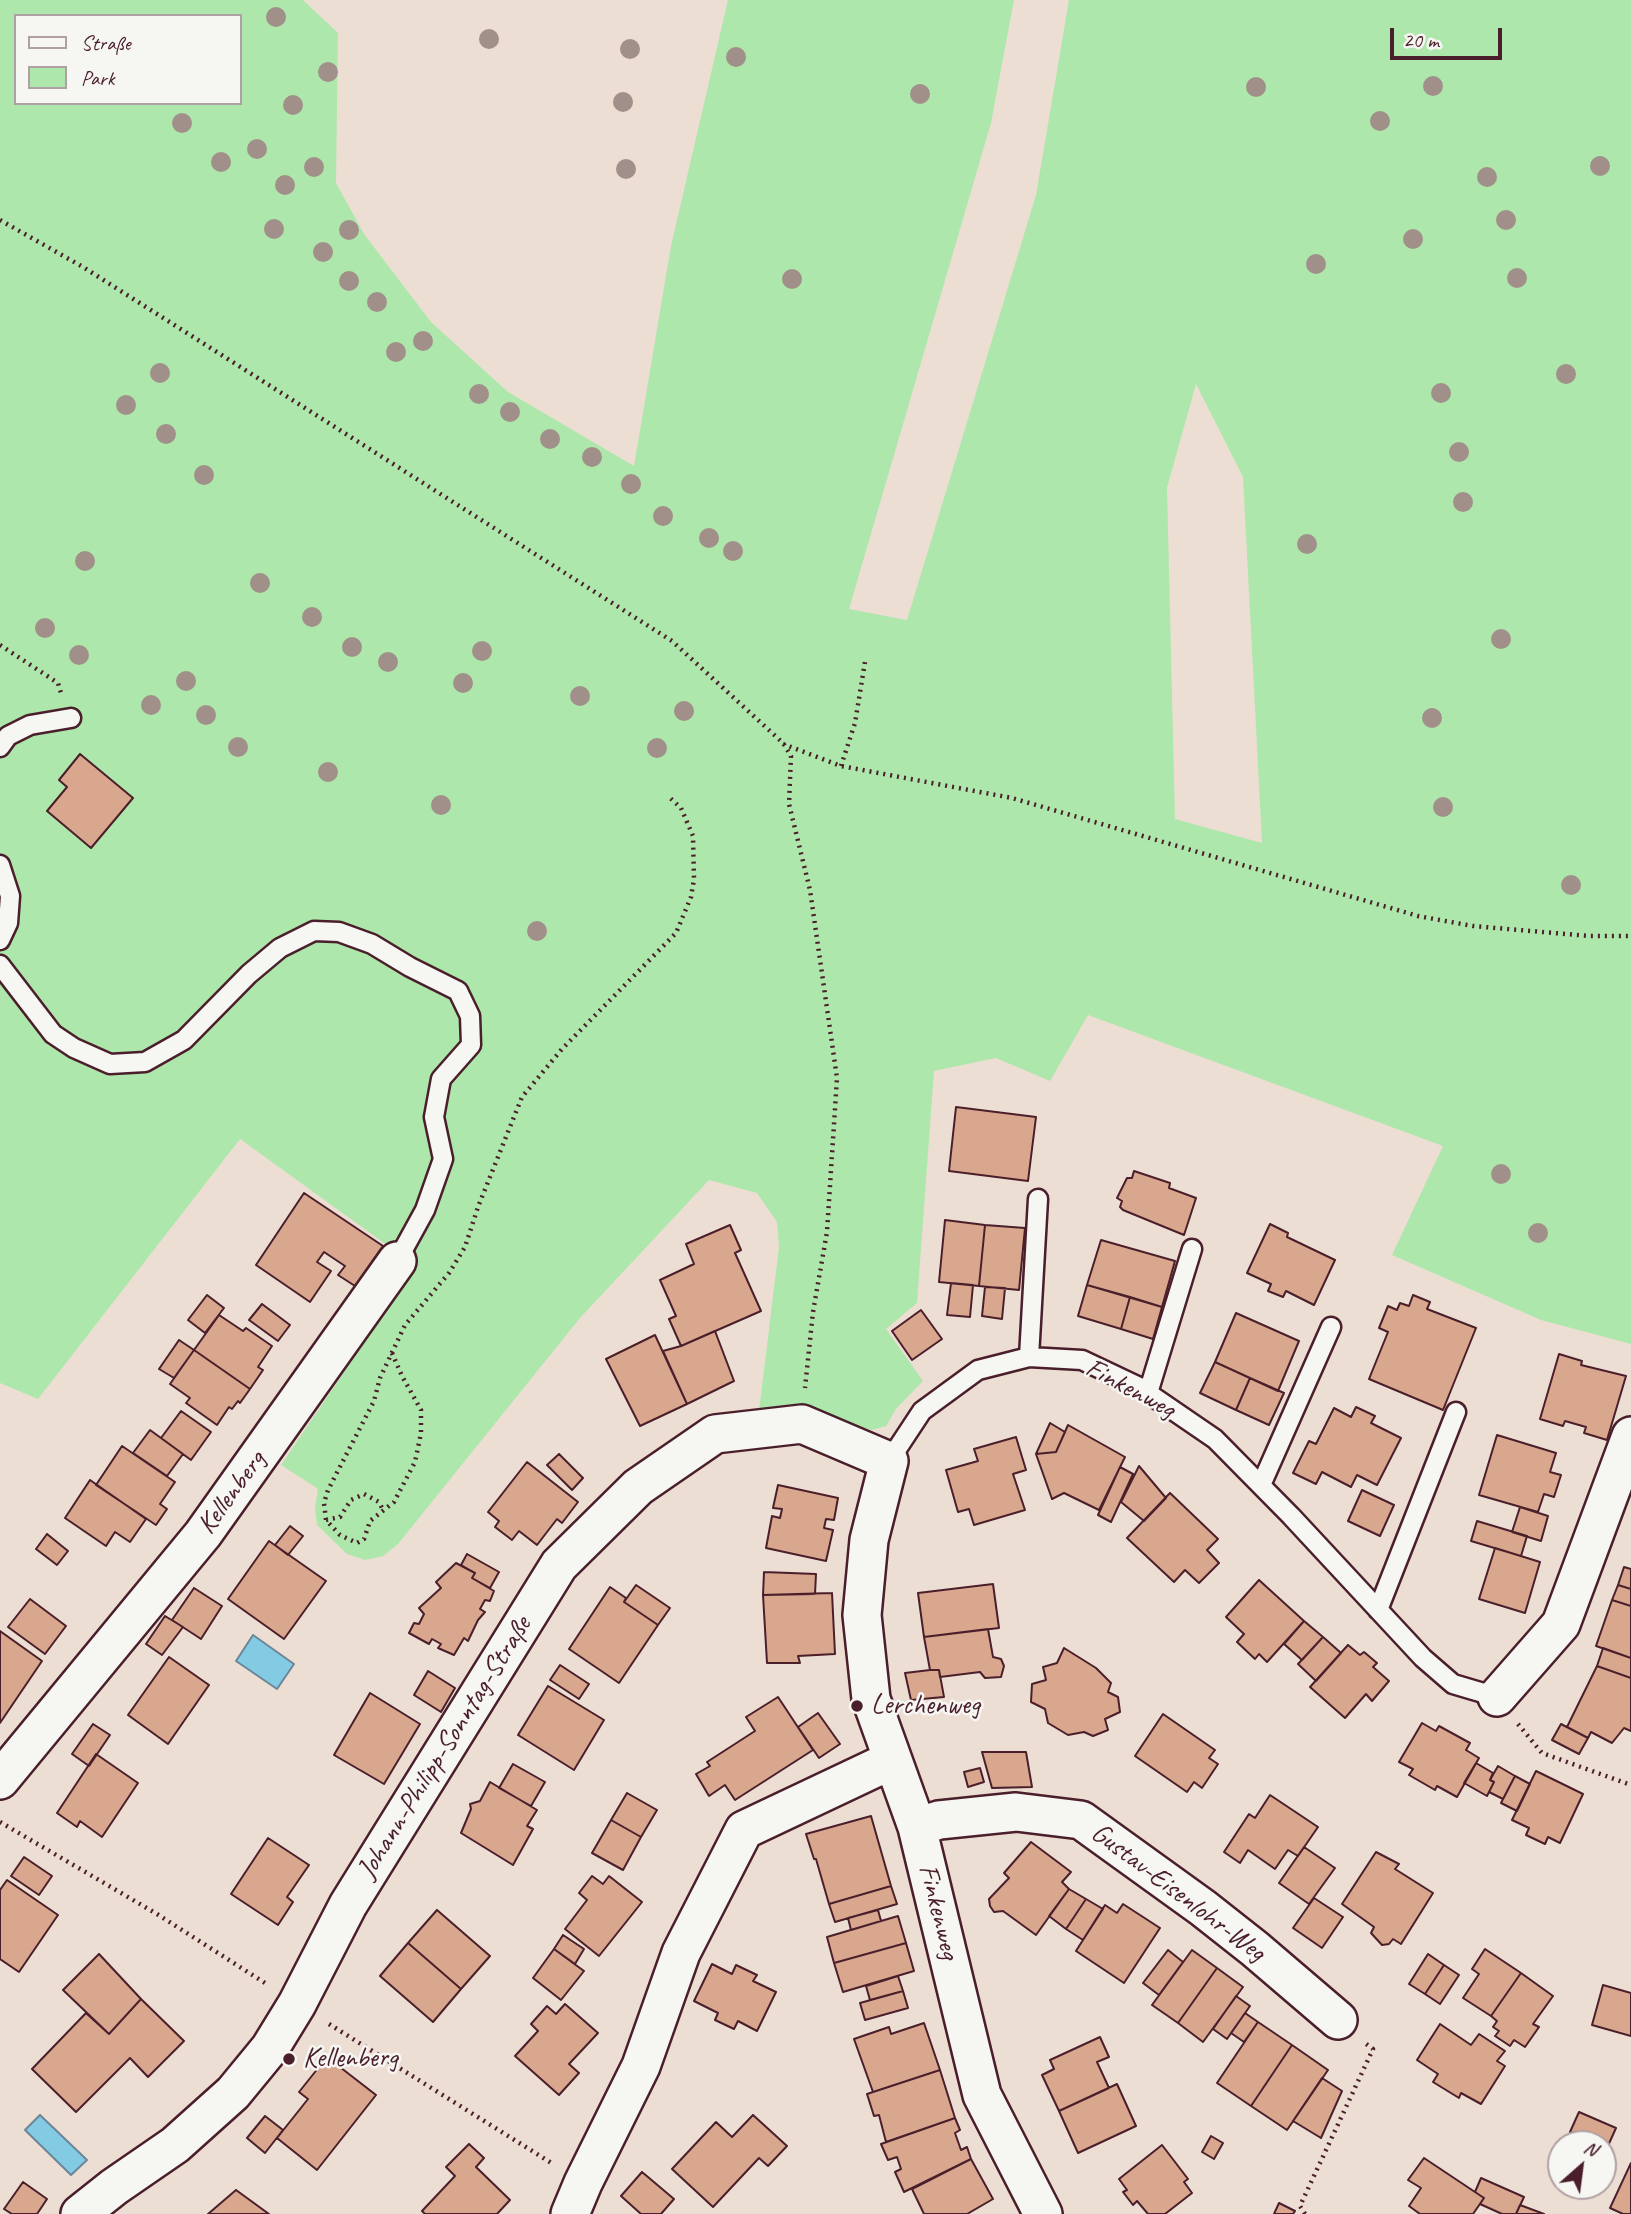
<!DOCTYPE html>
<meta charset="utf-8">
<style>
body{margin:0}
#map{position:relative;width:1631px;height:2214px;overflow:hidden;background:#edded4;font-family:Caveat,sans-serif}
canvas{display:block}
.legend{position:absolute;left:14px;top:14px;width:228px;height:91px;box-sizing:border-box;background:#f6f6f2;border:2px solid #b1a0a2;margin:0;padding:9px 12px;list-style:none;font-size:21px;color:#4a1f2b}
.legend li{display:flex;align-items:center;gap:14px;height:35px}
.legend b{width:35px;border:2px solid #b1a0a2}
.north{position:absolute;left:1547px;top:2130px;width:70px;height:70px;box-sizing:border-box;background:#f6f6f2;border:2px solid #b1a0a2;border-radius:50%;rotate:28deg;font-size:19px;font-weight:700;line-height:28px;text-align:center;color:#4a1f2b}
.north::after{content:'';display:block;margin:auto;width:24px;height:32px;background:#4a1f2b;clip-path:polygon(50% 0,100% 100%,50% 72%,0 100%)}
.scale{position:absolute;left:1390px;top:28px;width:112px;height:32px;box-sizing:border-box;border:4px solid #4a1f2b;border-top:0;padding-left:9px;font-size:21px;line-height:24px;white-space:nowrap;color:#4a1f2b;-webkit-text-stroke:5px #f6f6f2;paint-order:stroke}
</style>
<div id="map">
<canvas width="1631" height="2214"></canvas>
<ul class="legend">
<li><b style="height:9px;background:#f6f6f2"></b>Straße</li>
<li><b style="height:19px;background:#aee7ab"></b>Park</li>
</ul>
<div class="north">N</div>
<div class="scale">20 m</div>
</div>
<script>
const ctx = document.querySelector('canvas').getContext('2d');
ctx.lineJoin = 'round';
function fillPath(path, color) { ctx.fillStyle = color; ctx.fill(path, 'evenodd'); }
const poly = rows => new Path2D(rows.map(r => 'M' + r).join(''));
function trace(path, color, width, dash) { ctx.strokeStyle = color; ctx.lineWidth = width; ctx.lineCap = dash ? 'butt' : 'round'; ctx.setLineDash(dash || []); ctx.stroke(path); }
function drawText(font, color, halo, rows, align = 'center') {
  ctx.font = font + ' Caveat,sans-serif'; ctx.lineWidth = 5; ctx.setLineDash([]); ctx.textBaseline = 'middle'; ctx.strokeStyle = halo; ctx.fillStyle = color; for (const [text, x, y, turn = 0] of rows) {
    ctx.save(); ctx.translate(x, y); ctx.rotate((+turn || 0) * Math.PI / 180); ctx.textAlign = isNaN(turn) ? turn : align; if (halo) ctx.strokeText(text, 0, 0); ctx.fillText(text, 0, 0); ctx.restore();
  }
}
fillPath(poly([
 [0,0,303,0,338,33,336,183,364,234,431,322,508,392,634,466,671,246,728,0,1014,0,991,123,849,609,907,620,1036,195,1069,0,1631,0,1631,1344,1541,1320,1392,1255,1443,1146,1088,1015,1050,1081,996,1058,934,1071,917,1303,886,1329,923,1381,896,1409,886,1426,872,1430,823,1416,759,1411,779,1247,777,1222,757,1193,709,1180,580,1318,398,1544,383,1556,365,1560,347,1554,317,1525,315,1509,318,1489,281,1465,416,1266,240,1139,38,1399,0,1383],
 [16,16,240,16,240,103,16,103],
 [1196,384,1243,477,1262,843,1175,819,1167,488]
]), '#aee7ab');
const water = poly([
 [253,1635,294,1664,277,1689,236,1661,253,1635],
 [40,2115,87,2160,71,2175,25,2130,40,2115]
]);
fillPath(water, '#82cbe3');
trace(water, '#6c8699', 2);
const building = poly([
 [80,754,133,798,91,848,47,811,67,787,59,780,80,754],
 [956,1107,1036,1117,1028,1181,949,1171,956,1107],
 [1134,1171,1170,1183,1169,1188,1196,1198,1184,1235,1123,1210,1120,1207,1122,1201,1117,1198,1127,1178,1132,1178,1134,1171],
 [304,1193,383,1246,355,1286,338,1275,345,1266,324,1252,317,1262,331,1271,310,1302,256,1265,304,1193],
 [945,1220,985,1225,979,1286,939,1282,945,1220],
 [1270,1224,1288,1233,1287,1237,1335,1260,1314,1305,1286,1291,1283,1297,1268,1291,1271,1284,1247,1273,1270,1224],
 [730,1225,741,1250,735,1253,761,1311,681,1346,669,1319,676,1316,660,1280,694,1264,686,1244,730,1225],
 [985,1225,1025,1228,1019,1290,979,1286,985,1225],
 [1101,1240,1175,1261,1162,1307,1087,1285,1101,1240],
 [951,1283,973,1285,970,1317,947,1315,951,1283],
 [1087,1285,1130,1297,1121,1329,1078,1316,1087,1285],
 [985,1287,1005,1288,1002,1319,982,1316,985,1287],
 [207,1295,224,1308,205,1333,188,1320,207,1295],
 [1413,1295,1430,1302,1427,1309,1476,1328,1443,1410,1369,1379,1388,1332,1379,1328,1388,1306,1397,1310,1400,1303,1409,1306,1413,1295],
 [1130,1297,1162,1307,1153,1339,1121,1329,1130,1297],
 [262,1304,290,1325,278,1341,249,1320,262,1304],
 [921,1310,942,1339,912,1360,892,1331,921,1310],
 [1236,1313,1299,1341,1278,1391,1215,1362,1236,1313],
 [219,1315,243,1331,246,1328,272,1346,258,1367,263,1370,250,1389,194,1350,219,1315],
 [715,1331,734,1381,687,1404,663,1351,681,1346,715,1331],
 [655,1335,687,1404,640,1426,606,1359,655,1335],
 [179,1340,194,1350,174,1378,159,1369,179,1340],
 [194,1350,250,1389,240,1403,238,1401,232,1409,229,1407,217,1425,186,1403,190,1398,170,1384,194,1350],
 [1559,1354,1582,1361,1581,1365,1626,1376,1607,1440,1584,1433,1586,1427,1565,1421,1563,1426,1540,1419,1559,1354],
 [1215,1362,1250,1378,1236,1410,1200,1393,1215,1362],
 [1250,1378,1284,1393,1269,1425,1236,1410,1250,1378],
 [1356,1407,1375,1416,1371,1423,1401,1438,1377,1485,1357,1475,1351,1487,1322,1472,1316,1484,1293,1473,1309,1441,1316,1444,1334,1408,1351,1417,1356,1407],
 [181,1411,211,1432,191,1460,161,1438,181,1411],
 [1050,1423,1065,1432,1056,1452,1036,1454,1050,1423],
 [1068,1425,1125,1457,1099,1510,1064,1493,1052,1499,1036,1454,1056,1452,1068,1425],
 [150,1430,183,1454,167,1476,133,1453,150,1430],
 [1497,1435,1556,1453,1550,1472,1561,1475,1554,1497,1544,1494,1538,1512,1479,1495,1497,1435],
 [1016,1437,1026,1470,1013,1474,1025,1510,974,1525,969,1509,958,1512,946,1470,978,1461,974,1449,1016,1437],
 [122,1446,175,1482,160,1504,167,1509,156,1525,96,1485,122,1446],
 [559,1454,583,1478,572,1490,547,1465,559,1454],
 [527,1462,578,1502,562,1523,557,1519,537,1545,519,1531,512,1540,495,1527,499,1521,488,1512,527,1462],
 [1139,1466,1166,1498,1144,1521,1121,1502,1139,1466],
 [1120,1467,1133,1474,1111,1522,1098,1515,1120,1467],
 [90,1480,146,1519,130,1542,115,1532,106,1546,65,1518,90,1480],
 [778,1485,838,1498,834,1520,826,1519,824,1528,833,1530,826,1561,766,1548,772,1516,780,1518,782,1509,773,1508,778,1485],
 [1362,1490,1394,1505,1380,1536,1348,1521,1362,1490],
 [1170,1493,1218,1539,1207,1550,1219,1563,1199,1583,1185,1570,1174,1582,1127,1538,1170,1493],
 [1520,1507,1548,1516,1541,1541,1512,1532,1520,1507],
 [1477,1521,1527,1536,1521,1556,1471,1541,1477,1521],
 [290,1526,303,1536,288,1555,275,1545,290,1526],
 [47,1534,68,1551,57,1565,36,1549,47,1534],
 [269,1541,326,1581,284,1639,228,1599,269,1541],
 [1495,1548,1540,1562,1525,1613,1479,1599,1495,1548],
 [467,1554,499,1572,490,1588,472,1578,475,1573,461,1565,467,1554],
 [456,1563,475,1573,472,1578,494,1591,490,1601,485,1600,480,1609,485,1612,478,1620,468,1641,464,1638,454,1655,438,1648,441,1644,432,1639,429,1644,409,1633,414,1623,419,1624,424,1614,419,1608,441,1588,436,1582,456,1563],
 [1624,1567,1631,1569,1631,1589,1618,1585,1624,1567],
 [764,1572,816,1574,815,1594,763,1595,764,1572],
 [1259,1580,1304,1621,1267,1662,1259,1654,1255,1659,1237,1642,1244,1634,1226,1617,1259,1580],
 [993,1584,999,1628,924,1637,918,1593,993,1584],
 [636,1585,670,1608,658,1625,624,1602,636,1585],
 [1618,1585,1631,1589,1631,1606,1612,1600,1618,1585],
 [610,1587,626,1598,624,1602,658,1625,619,1683,569,1649,610,1587],
 [194,1588,222,1606,201,1639,172,1620,194,1588],
 [832,1593,835,1654,798,1656,800,1663,767,1663,763,1595,832,1593],
 [30,1599,66,1626,45,1654,8,1627,30,1599],
 [1612,1600,1631,1606,1631,1658,1596,1646,1612,1600],
 [165,1616,183,1627,162,1655,146,1644,165,1616],
 [1304,1621,1323,1637,1302,1660,1284,1644,1304,1621],
 [988,1629,993,1657,1001,1659,1004,1666,1001,1677,985,1678,980,1672,940,1677,939,1670,930,1670,924,1637,988,1629],
 [0,1631,42,1661,0,1723,0,1631],
 [1323,1637,1341,1653,1316,1681,1298,1664,1323,1637],
 [1348,1645,1360,1655,1364,1652,1377,1663,1373,1667,1389,1681,1372,1701,1366,1694,1345,1718,1310,1687,1348,1645],
 [1064,1648,1096,1668,1111,1683,1108,1692,1118,1697,1120,1712,1105,1719,1108,1730,1093,1736,1084,1732,1068,1735,1048,1723,1045,1709,1031,1702,1032,1684,1046,1680,1043,1667,1057,1663,1064,1648],
 [1603,1648,1631,1658,1631,1678,1597,1666,1603,1648],
 [169,1657,209,1685,168,1744,128,1715,169,1657],
 [560,1665,589,1684,579,1699,550,1680,560,1665],
 [1597,1666,1631,1678,1631,1731,1624,1728,1612,1743,1591,1732,1588,1738,1567,1727,1597,1666],
 [930,1670,939,1670,944,1697,911,1700,905,1673,930,1670],
 [428,1671,455,1688,441,1712,414,1695,428,1671],
 [548,1686,604,1720,574,1770,518,1735,548,1686],
 [370,1693,420,1724,384,1784,334,1755,370,1693],
 [778,1697,813,1750,735,1800,725,1785,709,1796,696,1774,710,1766,707,1762,755,1731,746,1717,778,1697],
 [818,1713,840,1744,819,1758,798,1727,818,1713],
 [1163,1714,1215,1750,1209,1758,1218,1764,1202,1788,1194,1782,1187,1792,1135,1756,1163,1714],
 [1422,1723,1436,1731,1439,1726,1470,1743,1466,1750,1479,1758,1457,1797,1437,1786,1435,1790,1409,1775,1413,1769,1399,1762,1422,1723],
 [93,1724,110,1735,89,1766,72,1754,93,1724],
 [1561,1724,1588,1738,1579,1754,1552,1740,1561,1724],
 [982,1752,1026,1752,1032,1787,992,1788,982,1752],
 [96,1754,138,1783,102,1837,80,1821,77,1827,57,1813,96,1754],
 [1476,1763,1493,1773,1490,1780,1494,1782,1487,1796,1464,1783,1476,1763],
 [513,1764,545,1782,531,1806,499,1788,513,1764],
 [1498,1766,1515,1776,1503,1799,1489,1792,1494,1782,1490,1780,1498,1766],
 [980,1768,984,1782,968,1787,964,1772,980,1768],
 [1536,1771,1583,1794,1560,1843,1548,1837,1545,1844,1526,1835,1529,1828,1512,1820,1536,1771],
 [1515,1776,1530,1784,1517,1811,1501,1803,1515,1776],
 [490,1782,537,1810,527,1826,533,1829,513,1865,461,1833,471,1809,470,1804,480,1801,490,1782],
 [627,1793,657,1810,641,1837,611,1820,627,1793],
 [1270,1795,1318,1827,1298,1856,1288,1850,1275,1869,1248,1850,1240,1863,1224,1852,1249,1814,1255,1818,1270,1795],
 [871,1816,891,1886,829,1904,816,1859,814,1859,806,1834,871,1816],
 [611,1820,641,1837,623,1870,592,1853,611,1820],
 [268,1838,309,1865,287,1897,293,1902,278,1925,231,1894,268,1838],
 [1031,1842,1071,1872,1062,1882,1069,1889,1036,1935,1003,1911,994,1912,990,1906,989,1899,1009,1878,1004,1873,1031,1842],
 [1304,1847,1335,1868,1309,1904,1279,1883,1304,1847],
 [1376,1852,1399,1864,1395,1869,1433,1893,1401,1944,1393,1939,1389,1944,1382,1945,1371,1933,1374,1927,1342,1904,1376,1852],
 [24,1857,52,1876,39,1895,11,1876,24,1857],
 [592,1876,603,1884,609,1876,642,1902,599,1956,565,1929,587,1900,579,1893,592,1876],
 [7,1880,58,1915,19,1972,0,1959,0,1890,7,1880],
 [891,1886,897,1904,835,1922,829,1904,891,1886],
 [1069,1889,1086,1899,1066,1929,1049,1916,1069,1889],
 [1314,1898,1343,1917,1322,1948,1293,1928,1314,1898],
 [1086,1899,1103,1909,1083,1940,1066,1929,1086,1899],
 [1123,1904,1160,1928,1124,1983,1076,1951,1105,1905,1117,1913,1123,1904],
 [437,1910,490,1956,461,1989,408,1943,437,1910],
 [878,1910,881,1921,851,1930,848,1918,878,1910],
 [898,1916,906,1943,834,1963,827,1937,898,1916],
 [563,1935,584,1949,575,1964,554,1949,563,1935],
 [408,1943,461,1989,433,2022,380,1976,408,1943],
 [906,1943,914,1971,843,1992,834,1963,906,1943],
 [554,1949,584,1971,561,2000,533,1978,554,1949],
 [1485,1949,1521,1973,1491,2016,1463,1998,1479,1974,1472,1969,1485,1949],
 [1168,1950,1183,1962,1159,1995,1143,1983,1168,1950],
 [1192,1950,1217,1968,1178,2023,1152,2005,1192,1950],
 [99,1954,141,1999,109,2034,63,1990,99,1954],
 [1428,1954,1444,1965,1425,1994,1409,1984,1428,1954],
 [712,1964,732,1974,736,1965,757,1975,753,1981,776,1992,757,2031,738,2021,734,2029,715,2020,718,2013,694,2001,712,1964],
 [1444,1965,1459,1975,1440,2004,1425,1994,1444,1965],
 [1217,1968,1243,1987,1203,2042,1178,2023,1217,1968],
 [1521,1973,1553,1996,1533,2024,1539,2027,1525,2047,1514,2040,1510,2046,1495,2036,1499,2031,1493,2027,1497,2021,1491,2016,1521,1973],
 [898,1976,903,1991,870,2000,866,1986,898,1976],
 [1603,1985,1631,1993,1631,2036,1592,2025,1603,1985],
 [903,1991,908,2008,865,2020,860,2003,903,1991],
 [1236,1996,1250,2006,1227,2039,1213,2029,1236,1996],
 [141,1999,184,2041,148,2077,130,2058,76,2112,32,2069,86,2013,109,2034,141,1999],
 [565,2004,598,2033,569,2064,579,2073,559,2095,515,2056,538,2031,531,2024,547,2006,556,2014,565,2004],
 [1245,2013,1258,2022,1244,2042,1231,2033,1245,2013],
 [1258,2022,1292,2045,1251,2106,1217,2083,1258,2022],
 [924,2023,940,2070,873,2092,854,2039,889,2027,891,2034,924,2023],
 [1440,2024,1471,2045,1479,2034,1505,2051,1497,2061,1505,2066,1481,2104,1461,2093,1459,2098,1433,2082,1438,2074,1417,2060,1440,2024],
 [1100,2037,1109,2057,1097,2062,1109,2088,1059,2111,1042,2075,1054,2069,1050,2060,1100,2037],
 [1292,2045,1328,2070,1287,2130,1251,2106,1292,2045],
 [327,2057,376,2095,317,2170,277,2138,308,2099,299,2092,327,2057],
 [940,2070,955,2118,886,2142,879,2115,874,2116,867,2094,940,2070],
 [1322,2078,1342,2091,1321,2138,1293,2121,1322,2078],
 [1117,2084,1136,2126,1078,2153,1059,2111,1117,2084],
 [1579,2112,1616,2128,1607,2148,1570,2132,1579,2112],
 [753,2115,787,2146,768,2166,759,2158,713,2207,672,2169,716,2122,732,2137,753,2115],
 [265,2116,283,2130,265,2153,247,2138,265,2116],
 [955,2118,960,2130,955,2133,961,2150,967,2147,971,2159,904,2192,895,2172,901,2169,897,2157,888,2160,881,2144,955,2118],
 [1211,2136,1223,2143,1214,2159,1202,2152,1211,2136],
 [469,2144,484,2158,476,2167,510,2200,497,2214,425,2214,422,2211,455,2176,446,2167,469,2144],
 [1162,2145,1188,2179,1184,2182,1192,2193,1165,2214,1148,2214,1137,2201,1133,2205,1123,2192,1127,2190,1119,2179,1162,2145],
 [1424,2158,1484,2198,1473,2214,1420,2214,1409,2206,1421,2188,1408,2180,1424,2158],
 [971,2159,993,2199,967,2214,924,2214,912,2189,971,2159],
 [1631,2163,1631,2214,1623,2214,1610,2208,1631,2163],
 [642,2172,674,2199,661,2214,641,2214,621,2196,642,2172],
 [1481,2178,1524,2197,1516,2214,1502,2214,1480,2204,1484,2198,1475,2192,1481,2178],
 [23,2182,47,2199,37,2214,12,2214,4,2209,23,2182],
 [236,2190,269,2214,208,2214,236,2190],
 [1279,2203,1295,2211,1293,2214,1274,2214,1279,2203],
 [1520,2205,1544,2214,1516,2214,1520,2205]
]);
fillPath(building, '#d9a68e');
trace(building, '#4a1f2b', 2);
const service = poly([
 [0,747,8,736,30,725,71,718],
 [0,865,10,896,8,923,0,940],
 [0,965,53,1034,74,1048,110,1064,145,1062,184,1040,249,974,280,948,314,931,339,932,372,944,410,967,458,991,470,1016,471,1045,441,1079,434,1117,443,1159,425,1210,397,1261],
 [1029,1357,1038,1199],
 [1148,1393,1192,1249],
 [889,1461,922,1411,978,1370,1029,1357,1082,1360,1139,1387,1215,1439,1291,1516,1423,1658,1453,1684,1497,1697],
 [1261,1485,1331,1327],
 [1378,1610,1456,1412]
]);
const minor = poly([
 [1497,1697,1561,1624,1631,1436],
 [0,1780,203,1534,397,1261],
 [917,1827,939,1820,1016,1812,1081,1820,1203,1908,1255,1949,1338,2020],
 [80,2214,114,2187,175,2145,233,2093,270,2048,297,2004,348,1905,559,1565,638,1487,715,1434,802,1424,889,1461,869,1540,862,1615,871,1699,917,1827,982,2095,1043,2214],
 [570,2214,583,2183,641,2066,681,1953,744,1830,892,1760]
]);
trace(service, '#4a1f2b', 23);
trace(minor, '#4a1f2b', 42);
trace(poly([
 [0,220,83,267,672,641,783,743,791,756,789,804,810,890,837,1078,827,1232,813,1312,805,1388],
 [0,645,58,683,61,693],
 [783,744,841,766,1012,798,1418,916,1473,926,1589,936,1631,936],
 [841,766,855,723,865,662],
 [392,1353,402,1376,421,1410,421,1433,415,1462,394,1502,370,1521,364,1539,357,1543,340,1535,326,1520,324,1503,328,1490,374,1401,380,1378,405,1325,449,1273,465,1247,478,1207,522,1097,562,1049,676,933,691,897,694,879,693,836,681,808,668,796],
 [326,1520,340,1517,351,1500,364,1494,379,1502,383,1510],
 [1518,1724,1542,1753,1631,1785],
 [0,1822,157,1914,265,1983],
 [329,2024,553,2164],
 [1305,2214,1300,2206,1373,2049,1365,2043]
]), '#4a1f2b', 4.5, [2, 5]);
trace(service, '#f6f6f2', 18);
trace(minor, '#f6f6f2', 37);
ctx.fillStyle = '#a19089';
for (const [x, y] of [
 [276,17],
 [489,39],
 [630,49],
 [736,57],
 [328,72],
 [1433,86],
 [1256,87],
 [920,94],
 [623,102],
 [293,105],
 [1380,121],
 [182,123],
 [257,149],
 [221,162],
 [1600,166],
 [314,167],
 [626,169],
 [1487,177],
 [285,185],
 [1506,220],
 [274,229],
 [349,230],
 [1413,239],
 [323,252],
 [1316,264],
 [1517,278],
 [792,279],
 [349,281],
 [377,302],
 [423,341],
 [396,352],
 [160,373],
 [1566,374],
 [1441,393],
 [479,394],
 [126,405],
 [510,412],
 [166,434],
 [550,439],
 [1459,452],
 [592,457],
 [204,475],
 [631,484],
 [1463,502],
 [663,516],
 [709,538],
 [1307,544],
 [733,551],
 [85,561],
 [260,583],
 [312,617],
 [45,628],
 [1501,639],
 [352,647],
 [482,651],
 [79,655],
 [388,662],
 [186,681],
 [463,683],
 [580,696],
 [151,705],
 [684,711],
 [206,715],
 [1432,718],
 [238,747],
 [657,748],
 [328,772],
 [441,805],
 [1443,807],
 [1571,885],
 [537,931],
 [1501,1174],
 [1538,1233]
]) { ctx.beginPath(); ctx.arc(x, y, 10, 0, 2 * Math.PI); ctx.fill(); }
for (const [x, y, r, color] of [
 [857,1706,7,"#4a1f2b"],
 [289,2059,7,"#4a1f2b"]
]) { const dot = new Path2D(); dot.arc(x, y, r, 0, 2 * Math.PI); ctx.fillStyle = color; ctx.fill(dot); trace(dot, '#f6f6f2', 2.5); }
drawText('28px', '#4a1f2b', '#f6f6f2', [
 ["Finkenweg",1130,1389,28],
 ["Kellenberg",232,1493,-54],
 ["Johann-Philipp-Sonntag-Straße",445,1748,-58],
 ["Gustav-Eisenlohr-Weg",1178,1893,37],
 ["Finkenweg",938,1912,76]
]);
drawText('28px', '#4a1f2b', '#f6f6f2', [
 ["Lerchenweg",871,1706],
 ["Kellenberg",303,2059]
], 'left');
</script>
